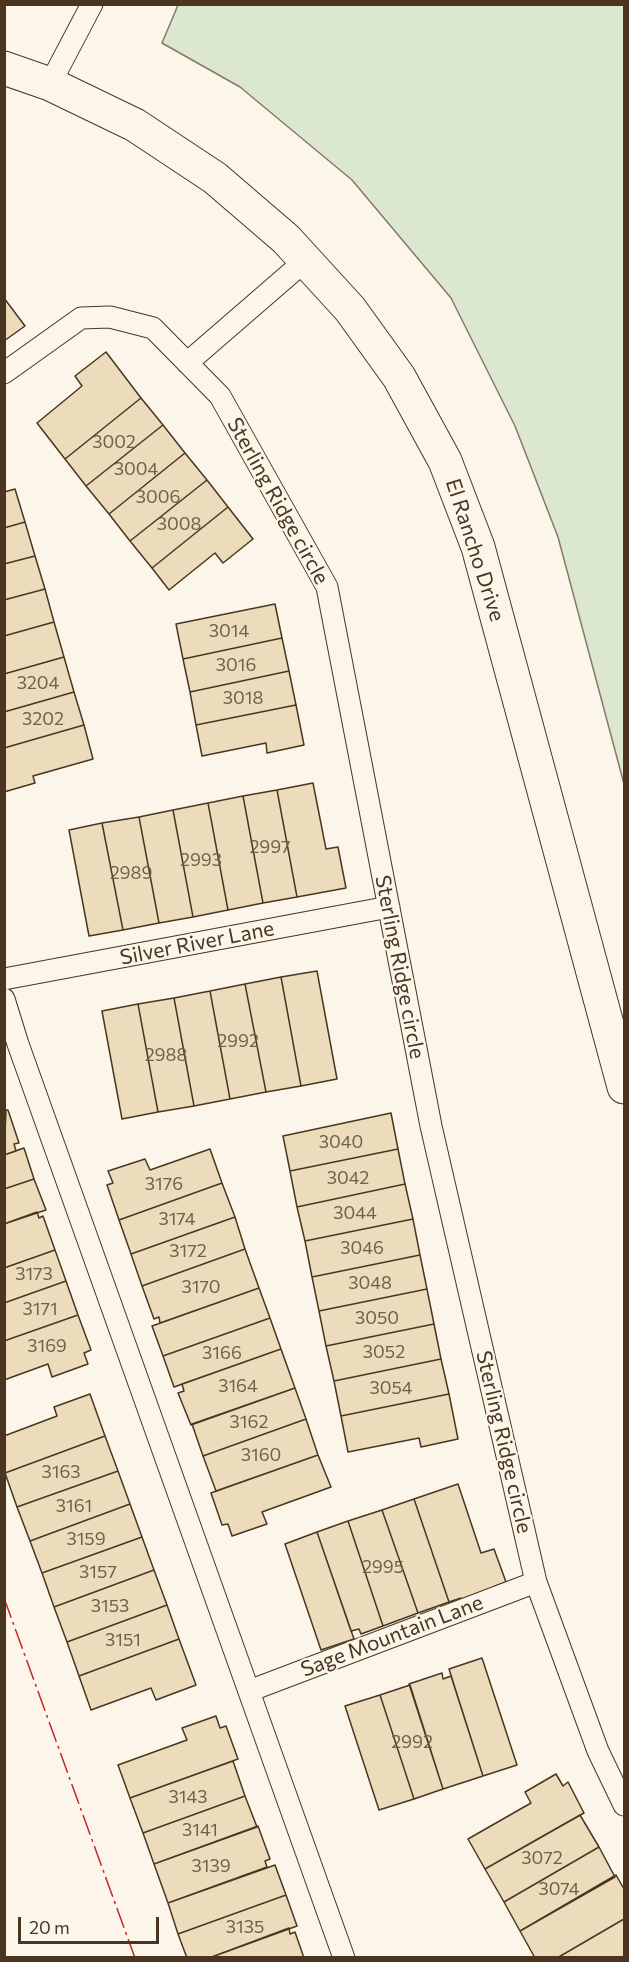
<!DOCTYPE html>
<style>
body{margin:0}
#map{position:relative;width:629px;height:1962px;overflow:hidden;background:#fbf6e9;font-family:Commissioner,sans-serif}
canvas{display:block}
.frame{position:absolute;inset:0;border:6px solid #4a3520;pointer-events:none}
.scale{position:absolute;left:18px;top:1917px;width:141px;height:27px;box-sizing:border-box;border:3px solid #4a3520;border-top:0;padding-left:8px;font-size:18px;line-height:21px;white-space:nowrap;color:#4a3520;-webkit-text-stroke:4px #fbf6e9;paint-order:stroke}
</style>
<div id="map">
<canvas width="629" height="1962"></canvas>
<div class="frame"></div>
<div class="scale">20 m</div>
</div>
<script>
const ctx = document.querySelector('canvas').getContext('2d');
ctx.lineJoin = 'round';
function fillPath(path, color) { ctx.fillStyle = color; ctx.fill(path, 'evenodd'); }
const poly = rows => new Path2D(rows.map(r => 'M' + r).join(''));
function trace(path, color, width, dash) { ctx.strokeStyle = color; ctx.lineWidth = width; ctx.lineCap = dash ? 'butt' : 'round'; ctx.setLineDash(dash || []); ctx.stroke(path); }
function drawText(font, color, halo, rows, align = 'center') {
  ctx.font = font + ' Commissioner,sans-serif'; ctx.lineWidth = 4.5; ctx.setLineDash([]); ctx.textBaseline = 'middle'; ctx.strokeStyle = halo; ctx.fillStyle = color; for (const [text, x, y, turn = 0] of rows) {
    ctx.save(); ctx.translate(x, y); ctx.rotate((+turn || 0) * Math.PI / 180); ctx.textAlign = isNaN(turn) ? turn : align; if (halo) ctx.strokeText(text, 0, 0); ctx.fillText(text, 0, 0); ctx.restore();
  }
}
const green = poly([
 [178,5,624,5,624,784,558,537,515,426,451,298,352,180,240,87,162,43,178,5]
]);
fillPath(green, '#dce7d0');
trace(green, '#887966', 1.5);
const building = poly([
 [4,298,25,326,4,341,4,298],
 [106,352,141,398,65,459,37,423,82,386,75,376,106,352],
 [141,398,163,425,86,486,65,459,141,398],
 [163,425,185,453,109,514,86,486,163,425],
 [185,453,207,480,130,541,109,514,185,453],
 [207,480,228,507,152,568,130,541,207,480],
 [15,489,25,522,4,528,4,492,15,489],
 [228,507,253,539,223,563,215,553,169,590,152,568,228,507],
 [25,522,35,556,4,564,4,528,25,522],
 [35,556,45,589,4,600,4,564,35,556],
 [45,589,54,622,4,636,4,600,45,589],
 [275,604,282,638,183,659,176,624,275,604],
 [54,622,64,657,4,674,4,636,54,622],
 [282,638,289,671,190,692,183,659,282,638],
 [64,657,74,692,4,712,4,674,64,657],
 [289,671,296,705,196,725,190,692,289,671],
 [74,692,84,725,4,748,4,712,74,692],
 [296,705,304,745,267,753,266,743,202,756,196,725,296,705],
 [84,725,93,759,33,776,35,783,4,792,4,748,84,725],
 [313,783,326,849,338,847,346,888,297,897,277,790,313,783],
 [277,790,297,897,263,903,243,796,277,790],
 [243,796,263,903,228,910,208,803,243,796],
 [208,803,228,910,193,917,173,810,208,803],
 [173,810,193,917,159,923,139,817,173,810],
 [139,817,159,923,123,930,102,823,139,817],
 [102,823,123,930,89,936,69,830,102,823],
 [317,971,337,1079,301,1086,281,977,317,971],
 [281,977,301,1086,266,1092,245,984,281,977],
 [245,984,266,1092,230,1099,210,991,245,984],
 [210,991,230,1099,194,1106,174,998,210,991],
 [174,998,194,1106,158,1112,138,1004,174,998],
 [138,1004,158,1112,122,1119,102,1011,138,1004],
 [6,1110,8,1110,19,1143,14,1144,16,1151,4,1155,6,1110],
 [391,1113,398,1149,290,1171,283,1136,391,1113],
 [24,1148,34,1179,4,1189,4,1155,24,1148],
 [210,1149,222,1183,119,1220,107,1185,113,1183,108,1171,145,1159,150,1170,210,1149],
 [398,1149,405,1184,297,1207,290,1171,398,1149],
 [34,1179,46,1210,4,1224,4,1189,34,1179],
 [222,1183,235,1217,131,1254,119,1220,222,1183],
 [405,1184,413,1219,305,1241,297,1207,405,1184],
 [37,1212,39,1218,43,1216,55,1250,4,1268,4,1224,37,1212],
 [235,1217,245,1249,142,1286,131,1254,235,1217],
 [413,1219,420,1255,312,1277,305,1241,413,1219],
 [245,1249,259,1288,160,1323,159,1317,154,1319,142,1286,245,1249],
 [55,1250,66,1281,4,1303,4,1268,55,1250],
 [420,1255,427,1289,319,1311,312,1277,420,1255],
 [66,1281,78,1315,4,1341,4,1303,66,1281],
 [259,1288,270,1318,163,1356,152,1326,259,1288],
 [427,1289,434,1324,326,1346,319,1311,427,1289],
 [78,1315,91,1350,84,1353,88,1364,52,1377,48,1364,4,1380,4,1341,78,1315],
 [270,1318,281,1349,174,1387,163,1356,270,1318],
 [434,1324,441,1359,334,1381,326,1346,434,1324],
 [281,1349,295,1388,191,1425,178,1393,184,1391,182,1384,281,1349],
 [441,1359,449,1394,341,1416,334,1381,441,1359],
 [295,1388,306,1419,203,1456,192,1424,295,1388],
 [90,1394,105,1436,5,1473,4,1436,57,1416,54,1407,90,1394],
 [449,1394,458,1439,421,1447,419,1438,348,1452,341,1416,449,1394],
 [306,1419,318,1455,216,1491,203,1456,306,1419],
 [105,1436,118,1471,17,1507,5,1473,105,1436],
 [318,1455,331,1487,262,1512,267,1524,232,1536,228,1524,222,1525,211,1493,318,1455],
 [118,1471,130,1504,30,1541,17,1507,118,1471],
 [458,1484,481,1553,494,1549,506,1582,493,1587,495,1592,463,1603,461,1598,449,1602,414,1499,458,1484],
 [414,1499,449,1602,418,1613,382,1510,414,1499],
 [130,1504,142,1537,42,1573,30,1541,130,1504],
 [382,1510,418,1613,383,1626,348,1521,382,1510],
 [348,1521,383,1626,361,1634,359,1629,351,1631,317,1532,348,1521],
 [317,1532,354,1639,321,1650,285,1544,317,1532],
 [142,1537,154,1570,54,1607,42,1573,142,1537],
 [154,1570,167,1605,67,1642,54,1607,154,1570],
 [167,1605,179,1639,79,1676,67,1642,167,1605],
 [179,1639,196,1685,156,1700,151,1688,91,1710,79,1676,179,1639],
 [482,1658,517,1765,483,1776,449,1669,482,1658],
 [442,1673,443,1679,451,1676,483,1776,443,1789,409,1684,442,1673],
 [410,1685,443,1789,414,1799,380,1695,410,1685],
 [380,1695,414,1799,379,1810,345,1706,380,1695],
 [216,1716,220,1728,226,1726,238,1759,130,1798,118,1765,187,1740,182,1728,216,1716],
 [233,1761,245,1796,143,1833,130,1798,233,1761],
 [556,1774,563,1786,568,1782,584,1813,485,1869,468,1839,531,1803,525,1792,556,1774],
 [245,1796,257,1827,154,1864,143,1833,245,1796],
 [580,1815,599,1847,504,1902,485,1869,580,1815],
 [258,1826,270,1859,265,1861,267,1867,168,1903,154,1864,258,1826],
 [599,1847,615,1877,520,1931,504,1902,599,1847],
 [275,1865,286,1895,178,1934,168,1903,275,1865],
 [616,1875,624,1889,624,1919,557,1958,535,1958,520,1931,616,1875],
 [286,1895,297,1926,209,1958,187,1958,178,1934,286,1895],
 [624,1919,624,1957,557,1958,624,1919],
 [289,1928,290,1934,295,1932,304,1958,209,1958,289,1928]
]);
fillPath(building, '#ecdcbc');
trace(building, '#4a3520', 1.5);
const lane = poly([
 [50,84,92,4],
 [187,363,306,260],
 [4,373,81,318,110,317,153,328,220,396,327,587,431,1126,536,1582,598,1751,624,1805],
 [4,979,389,907],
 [4,999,18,1044,344,1958],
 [249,1691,536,1582]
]);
const secondary = poly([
 [4,68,50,84,135,125,215,178,286,239,350,309,399,377,445,461,478,547,624,1087]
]);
trace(lane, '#4a3520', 23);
trace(secondary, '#4a3520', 35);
trace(lane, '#fbf6e9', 21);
trace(secondary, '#fbf6e9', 33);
trace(poly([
 [4,1598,135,1958]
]), '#c62828', 1.5, [21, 4.5, 3, 4.5]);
drawText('18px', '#725f47', null, [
 ["3002",114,442],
 ["3004",136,469],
 ["3006",158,497],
 ["3008",179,524],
 ["3014",229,631],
 ["3016",236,665],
 ["3204",38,683],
 ["3018",243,698],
 ["3202",43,719],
 ["2997",270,847],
 ["2993",201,860],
 ["2989",131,873],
 ["2992",238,1041],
 ["2988",166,1055],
 ["3040",341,1142],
 ["3042",348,1178],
 ["3176",164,1184],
 ["3044",355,1213],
 ["3174",177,1219],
 ["3046",362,1248],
 ["3172",188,1251],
 ["3173",34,1274],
 ["3048",370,1283],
 ["3170",201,1287],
 ["3171",40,1309],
 ["3050",377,1318],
 ["3169",47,1346],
 ["3052",384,1352],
 ["3166",222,1353],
 ["3164",238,1386],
 ["3054",391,1388],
 ["3162",249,1422],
 ["3160",261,1455],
 ["3163",61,1472],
 ["3161",74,1506],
 ["3159",86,1539],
 ["2995",383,1567],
 ["3157",98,1572],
 ["3153",110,1606],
 ["3151",123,1640],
 ["2992",412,1742],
 ["3143",188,1797],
 ["3141",200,1830],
 ["3072",542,1858],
 ["3139",211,1866],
 ["3074",559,1889],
 ["3135",245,1927]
]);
drawText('21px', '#4a3520', '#fbf6e9', [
 ["Sterling Ridge circle",278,501,61],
 ["El Rancho Drive",475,550,72],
 ["Silver River Lane",197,943,-11],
 ["Sterling Ridge circle",400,967,79],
 ["Sterling Ridge circle",504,1442,77],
 ["Sage Mountain Lane",392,1636,-21]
]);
</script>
